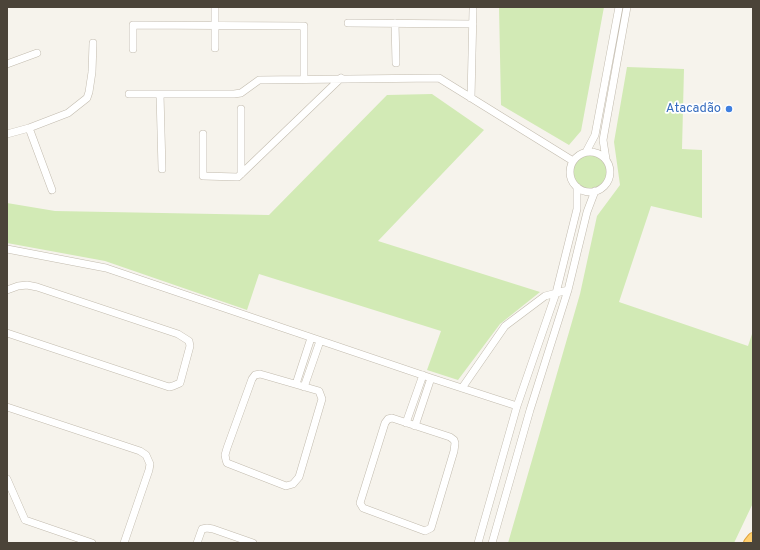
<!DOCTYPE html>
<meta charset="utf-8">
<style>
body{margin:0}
#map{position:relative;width:760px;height:550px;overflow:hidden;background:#f6f3ec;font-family:Overpass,sans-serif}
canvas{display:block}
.frame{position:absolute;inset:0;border:8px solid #4b4439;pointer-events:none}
</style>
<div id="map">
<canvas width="760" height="550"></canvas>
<div class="frame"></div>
</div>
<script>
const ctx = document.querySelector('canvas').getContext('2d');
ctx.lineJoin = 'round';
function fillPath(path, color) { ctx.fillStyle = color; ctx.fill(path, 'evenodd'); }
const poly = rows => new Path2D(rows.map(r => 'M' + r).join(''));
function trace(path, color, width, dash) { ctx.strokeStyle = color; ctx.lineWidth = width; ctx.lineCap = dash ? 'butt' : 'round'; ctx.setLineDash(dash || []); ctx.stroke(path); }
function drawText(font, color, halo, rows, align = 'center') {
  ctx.font = font + ' Overpass,sans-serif'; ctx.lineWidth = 3.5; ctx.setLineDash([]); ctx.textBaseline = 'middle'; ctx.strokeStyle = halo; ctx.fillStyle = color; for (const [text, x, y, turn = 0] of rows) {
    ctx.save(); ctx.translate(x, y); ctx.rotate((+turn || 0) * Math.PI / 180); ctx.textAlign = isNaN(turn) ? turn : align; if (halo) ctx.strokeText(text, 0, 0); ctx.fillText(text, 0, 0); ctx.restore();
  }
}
fillPath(poly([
 [499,7,604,7,581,131,569,145,501,105],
 [627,67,684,69,682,149,702,150,702,218,651,206,619,302,748,346,753,331,753,503,734,543,508,543,580,294,597,216,620,185,614,142],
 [432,94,484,130,378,241,540,292,500,324,458,380,427,370,441,331,259,274,247,310,105,261,7,243,7,203,55,211,269,215,387,95],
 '573 172a17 17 0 1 1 34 0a17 17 0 1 1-34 0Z'
]), '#d2eab5');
const minor = poly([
 [348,23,473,24],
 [395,23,396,63],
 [215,48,215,7],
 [133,49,133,25,304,26,304,79],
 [7,64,37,53],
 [129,94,234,94,241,93,259,80,439,78,573,161],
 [160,94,162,169],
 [471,98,473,10],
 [29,128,52,190],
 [7,134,29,128,68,113,87,98,89,92,92,72,93,43],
 [203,134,203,176,238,177,341,78],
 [586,152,595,135,619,7],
 '570 172a20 20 0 1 1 40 0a20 20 0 1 1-40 0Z',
 [606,159,603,140,627,7],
 [241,174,241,109],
 [7,249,106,268,431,378,517,406],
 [7,290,18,286,27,285,37,287,178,334,189,341,190,346,180,383,173,386,169,387,7,333],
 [260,374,319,391,322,399,299,477,293,484,286,486,227,463,226,460,225,455,227,448,252,379,255,375,260,374],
 [296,384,311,338],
 [304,387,320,341],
 [462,388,505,326,545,296,568,290],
 [7,407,140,451,146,455,150,464,149,470,124,543],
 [392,418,450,437,454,440,455,443,454,451,431,528,425,531,363,508,360,503,385,423,388,419,392,418],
 [406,423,423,375],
 [415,426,431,378],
 [7,479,25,520,92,543],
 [197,543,202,529,207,528,213,529,253,543],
 [478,543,517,406,556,293,577,209,577,187],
 [492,543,530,410,568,290,587,212,595,191]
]);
const highway = poly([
 [749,543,753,538]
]);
trace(minor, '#c2bbae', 8);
trace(highway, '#e0a43c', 12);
trace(minor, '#fff', 7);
trace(highway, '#ffcf6e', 10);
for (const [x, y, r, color] of [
 [729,109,4,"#3f7fe0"]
]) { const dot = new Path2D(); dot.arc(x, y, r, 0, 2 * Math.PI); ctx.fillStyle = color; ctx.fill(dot); trace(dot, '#fff', 1.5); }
drawText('13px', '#366cbe', '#fff', [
 ["Atacadão",721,109]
], 'right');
</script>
